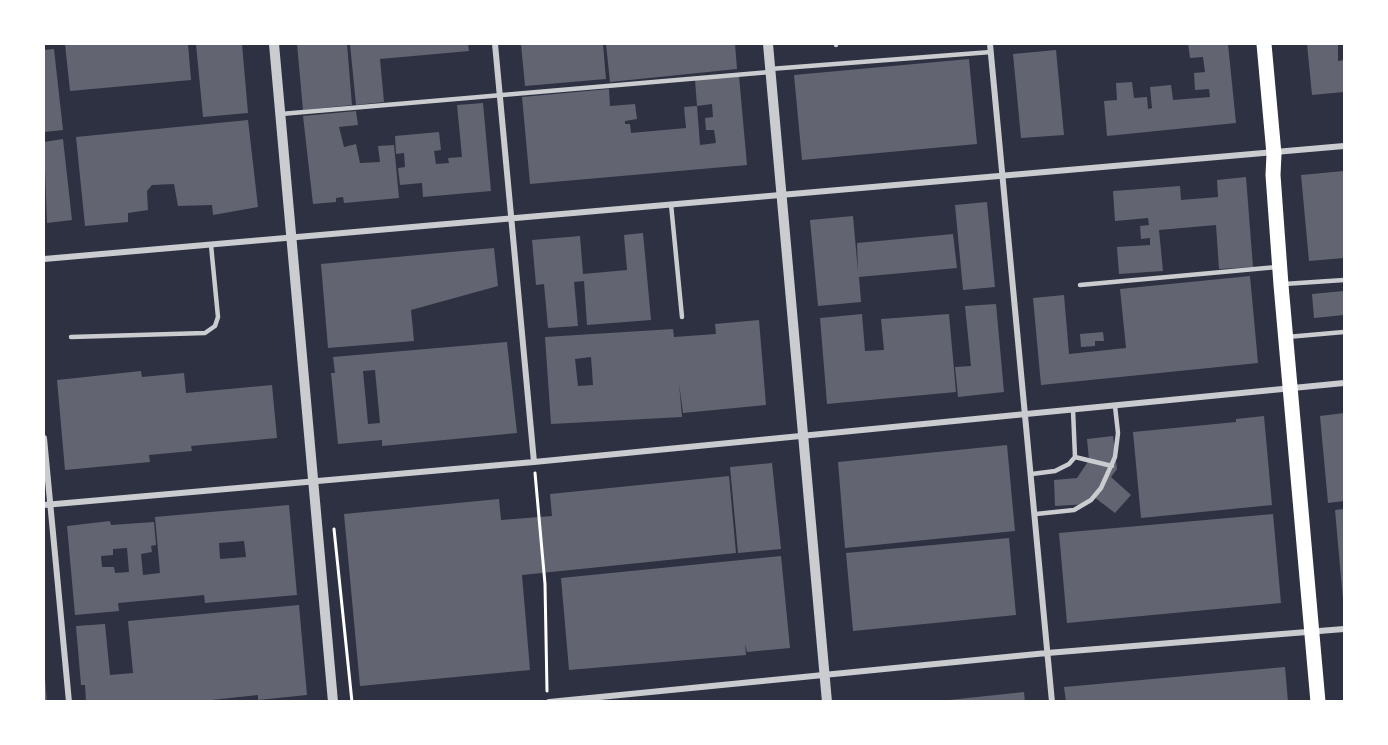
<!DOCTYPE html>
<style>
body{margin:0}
#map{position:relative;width:1388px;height:745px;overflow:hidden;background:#2d3142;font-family:"Golos Text",sans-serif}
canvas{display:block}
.frame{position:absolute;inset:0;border:45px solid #fff;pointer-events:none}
</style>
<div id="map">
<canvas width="1388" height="745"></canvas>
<div class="frame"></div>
</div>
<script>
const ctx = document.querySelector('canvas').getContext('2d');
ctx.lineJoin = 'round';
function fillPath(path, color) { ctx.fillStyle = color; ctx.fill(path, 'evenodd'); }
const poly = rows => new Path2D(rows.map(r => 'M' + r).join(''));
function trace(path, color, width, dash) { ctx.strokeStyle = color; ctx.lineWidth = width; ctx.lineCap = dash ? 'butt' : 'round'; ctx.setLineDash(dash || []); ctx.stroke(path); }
fillPath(poly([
 [65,44,188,44,191,80,70,91],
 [196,44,242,44,248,113,203,117],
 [297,44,347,44,352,105,303,110],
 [350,44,468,44,469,51,380,59,384,102,356,105],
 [521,44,603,44,606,79,525,86],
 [606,44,735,44,737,69,610,82],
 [1188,44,1228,44,1236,123,1107,136,1104,101,1117,100,1116,83,1132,82,1134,98,1147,97,1148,109,1152,108,1150,87,1171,85,1173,100,1210,97,1209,89,1195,90,1194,73,1205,72,1203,57,1190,58],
 [1307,44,1338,44,1338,61,1344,60,1344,92,1312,95],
 [54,49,63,130,44,132,44,50],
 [1056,50,1064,135,1021,138,1013,54],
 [969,59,977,144,802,160,794,75],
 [739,76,747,165,530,184,522,97,609,89,610,106,635,104,637,119,625,121,625,124,630,124,631,133,686,128,684,107,697,106,700,145,716,143,714,130,706,130,705,118,713,117,712,104,697,106,695,80],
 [483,103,491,191,423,197,422,183,400,185,398,168,405,167,404,153,396,154,395,136,439,132,441,150,434,151,436,164,449,163,448,158,462,157,457,105],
 [356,111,358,125,339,127,344,147,356,144,360,163,380,162,378,146,394,145,399,198,344,203,343,197,336,198,336,202,313,204,303,116],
 [248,120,258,207,213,215,212,205,178,206,174,184,152,185,147,191,148,210,128,213,128,222,85,226,76,137],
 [63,139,72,220,47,223,44,142],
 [1344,171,1344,258,1309,261,1301,175],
 [1246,177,1253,267,1219,269,1216,225,1159,230,1163,271,1119,274,1117,247,1150,245,1150,238,1141,239,1140,226,1149,225,1148,218,1115,221,1113,191,1180,186,1181,200,1218,197,1217,180],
 [987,202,995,287,963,290,955,205],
 [853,216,858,272,857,243,953,234,957,268,859,277,861,302,818,306,810,220],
 [643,233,651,320,587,325,584,281,574,282,578,326,548,328,544,284,536,285,532,240,580,236,583,274,627,270,624,235],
 [494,248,498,286,411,310,414,341,328,348,321,264],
 [1250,276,1258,363,1041,385,1033,298,1064,295,1069,354,1126,348,1120,289],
 [1344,291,1344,315,1314,318,1312,294],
 [996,304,1004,392,958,397,955,367,971,366,965,306],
 [862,314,865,351,884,350,881,319,949,314,956,392,827,404,820,318],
 [759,320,766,405,683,413,679,383,682,417,551,424,545,337,673,329,674,337,716,334,715,324],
 [591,357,593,385,578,386,575,359],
 [1103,332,1104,341,1095,341,1095,346,1081,347,1080,334],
 [507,342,517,433,382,446,382,440,338,444,331,373,335,373,333,357],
 [375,370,380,423,368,424,363,371],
 [141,371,142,377,184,373,186,393,272,385,277,438,191,446,192,451,149,455,150,462,65,470,57,380],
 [1344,413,1344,501,1328,503,1320,416],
 [1264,416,1272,505,1141,518,1133,432,1236,422,1236,419],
 [1113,436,1117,469,1111,477,1131,495,1115,513,1094,497,1089,504,1055,506,1054,480,1077,478,1089,460,1087,439],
 [1007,445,1015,531,845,548,838,462],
 [772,463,781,549,738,553,730,467],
 [729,476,736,553,522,575,530,670,360,686,344,514,499,499,501,520,552,516,550,494],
 [289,505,297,595,205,603,204,595,162,599,118,603,119,611,75,615,67,526,110,521,111,525,154,522,156,545,151,546,152,552,141,554,143,575,160,573,155,517],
 [244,541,246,557,220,559,219,543],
 [127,548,129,572,115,573,114,567,102,567,101,556,113,555,113,549],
 [1344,509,1344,600,1343,600,1335,510],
 [1273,514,1281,603,1067,623,1059,533],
 [1009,538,1016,615,853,631,846,553],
 [781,556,790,648,747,652,745,644,746,655,569,670,561,578],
 [299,605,307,695,258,700,258,695,193,702,86,702,85,685,81,685,76,626,105,624,110,675,133,673,128,621],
 [1285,667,1288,702,1066,702,1064,687],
 [44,678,45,678,47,702,44,702],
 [1024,692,1025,702,949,702,949,700]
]), '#626471');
trace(poly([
 [535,473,545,584,547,691],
 [334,529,352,702]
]), '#fff', 3);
trace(poly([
 [836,44,836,45],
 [770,69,991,52],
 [281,114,770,72],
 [671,204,682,317],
 [1284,284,1344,280],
 [1080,285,1277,267],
 [71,337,205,333,215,326,218,317,211,245],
 [1287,337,1344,332],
 [1075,457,1112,466],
 [1032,474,1055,471,1069,464,1075,457,1073,410],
 [1036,514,1074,510,1091,500,1101,488,1115,457,1118,433,1115,406]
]), '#caccd0', 4.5);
trace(poly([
 [495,44,534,462],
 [990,44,1052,702],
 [44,259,1344,146],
 [44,438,69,702],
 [44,505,534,462,1344,383],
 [549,702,1047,653,1344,629]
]), '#caccd0', 6);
trace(poly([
 [274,44,333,702],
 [768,44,827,702]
]), '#caccd0', 10);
trace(poly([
 [1264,44,1274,154,1273,175,1281,285,1318,702]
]), '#fff', 15);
</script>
